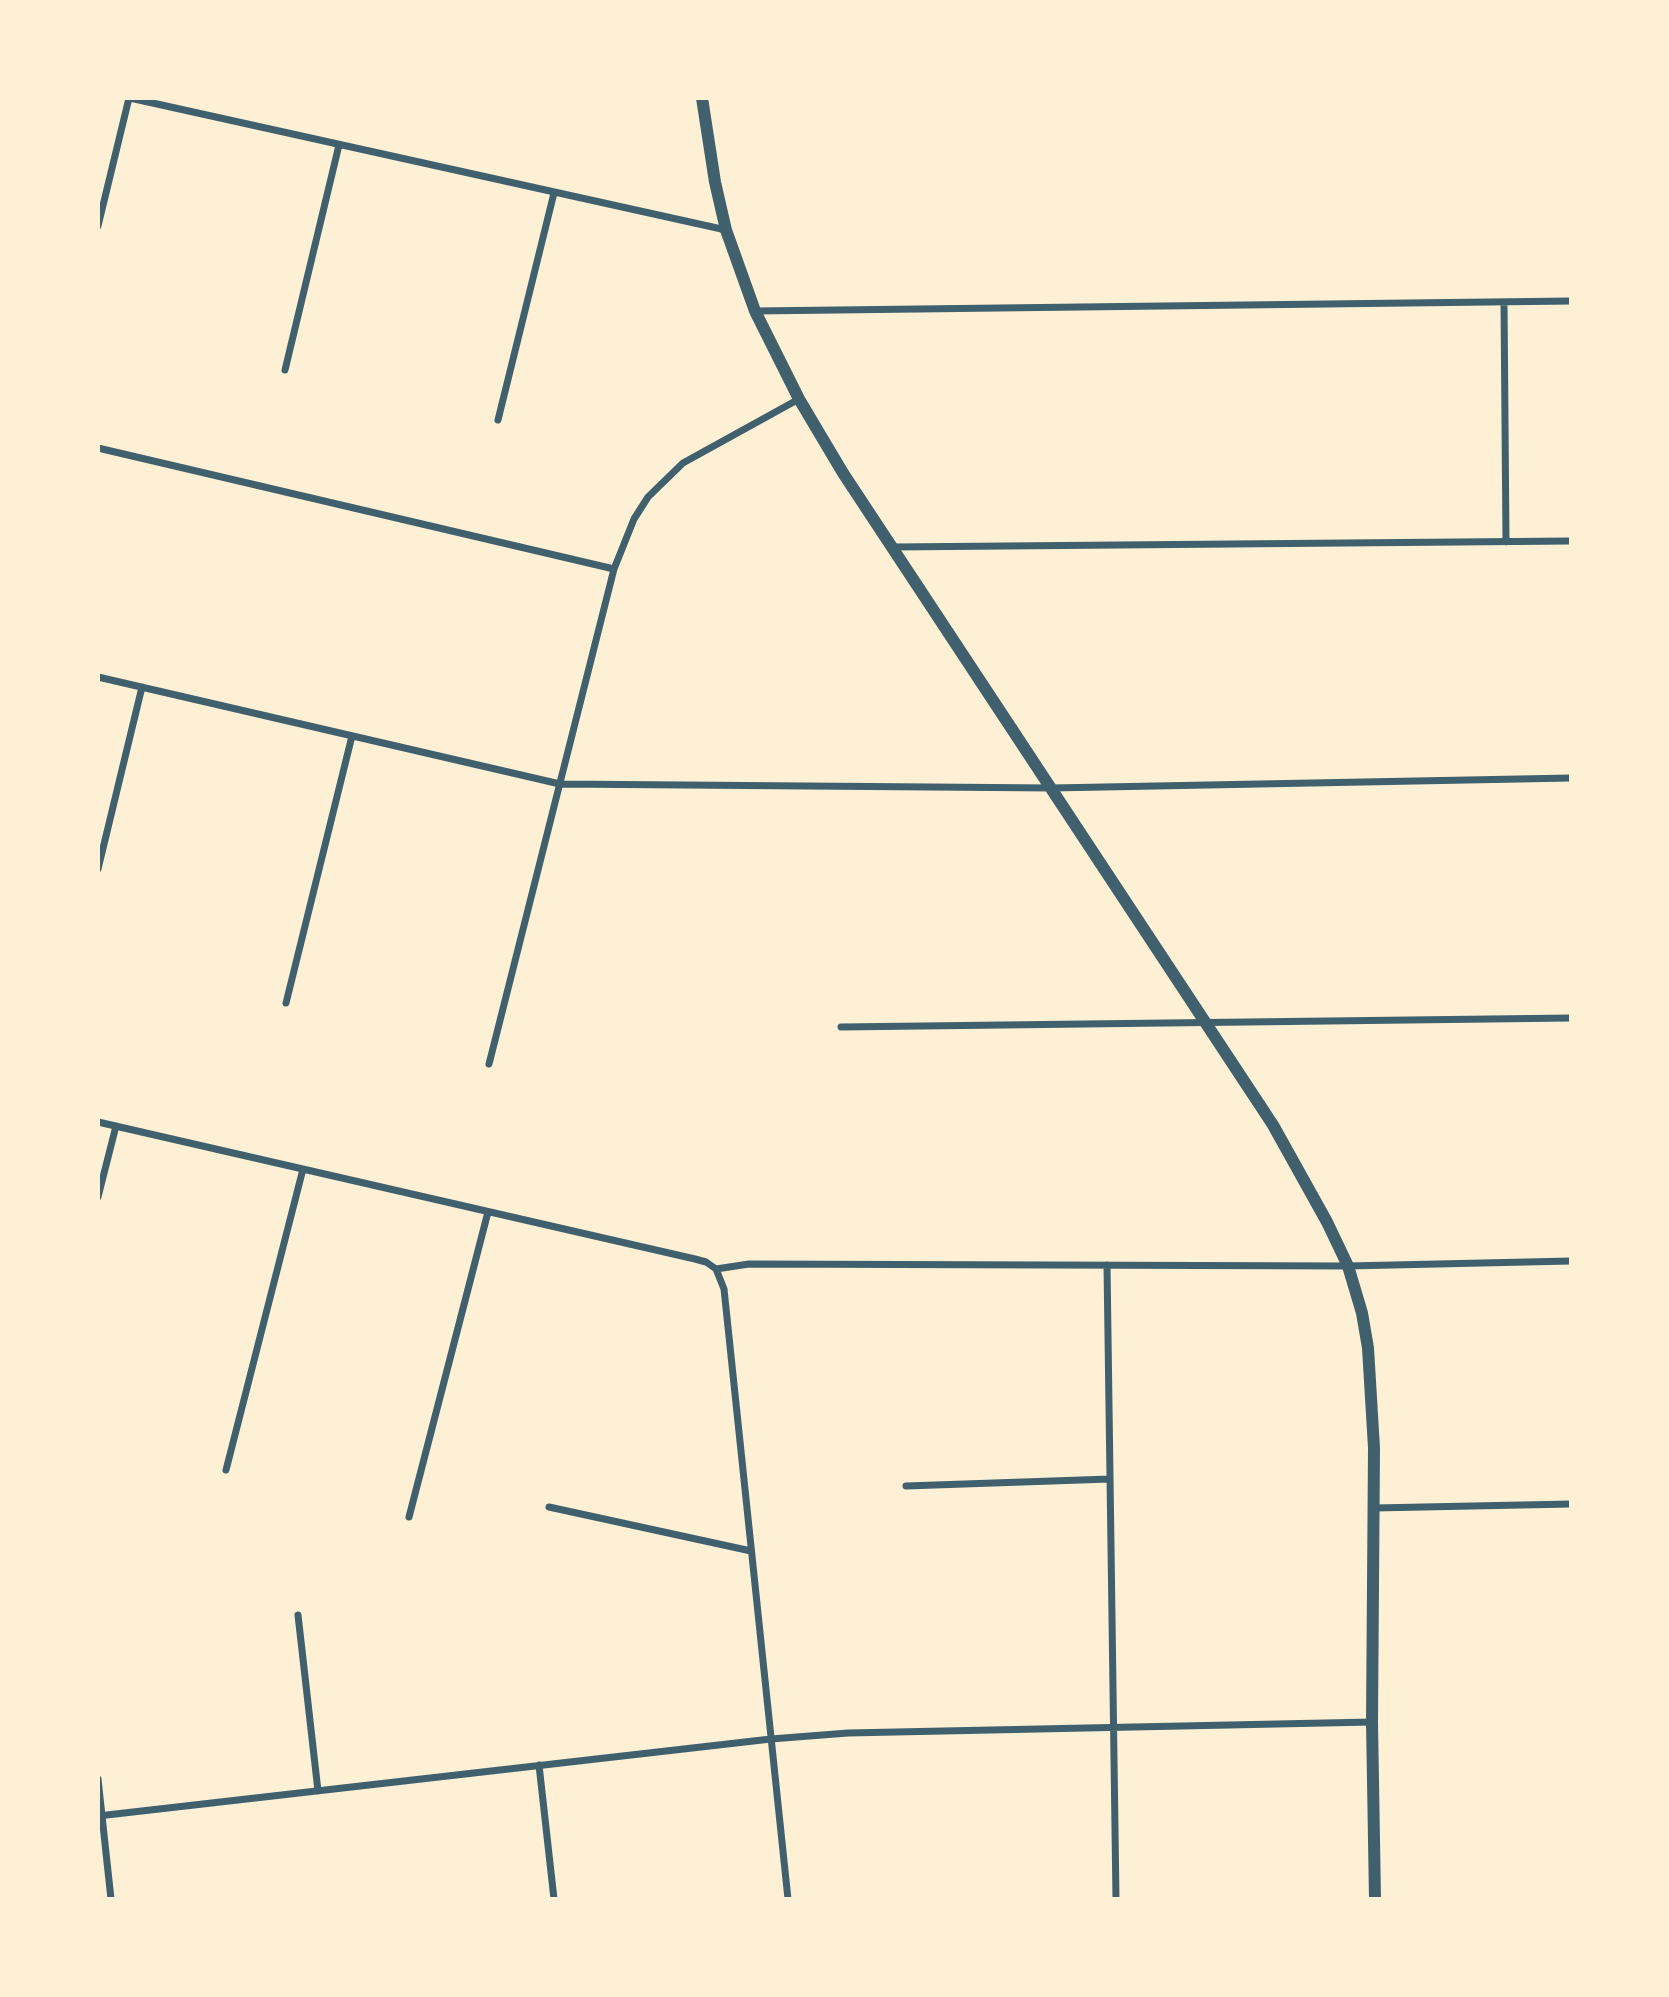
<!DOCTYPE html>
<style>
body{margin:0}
#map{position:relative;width:1669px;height:1997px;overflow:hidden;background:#fdf0d5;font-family:"Open Sans",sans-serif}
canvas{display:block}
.frame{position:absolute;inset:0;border:100px solid #fdf0d5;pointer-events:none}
</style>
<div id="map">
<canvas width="1669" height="1997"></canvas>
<div class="frame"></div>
</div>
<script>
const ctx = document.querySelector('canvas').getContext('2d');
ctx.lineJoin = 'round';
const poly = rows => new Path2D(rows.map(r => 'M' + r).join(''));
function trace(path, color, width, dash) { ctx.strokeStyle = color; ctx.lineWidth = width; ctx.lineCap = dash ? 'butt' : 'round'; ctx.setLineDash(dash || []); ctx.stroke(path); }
trace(poly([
 [130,98,726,230],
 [98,226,129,98],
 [1504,302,1506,542],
 [755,311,1571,301],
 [285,370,339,145],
 [498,420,554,193],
 [98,448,614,569],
 [893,547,1571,541],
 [98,677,560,784,1052,788,1571,778],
 [98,869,142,687],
 [286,1003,352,736],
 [841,1027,1571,1018],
 [489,1064,614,569,634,519,648,497,683,463,799,399],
 [98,1122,695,1259,706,1262,716,1269,724,1289,788,1899],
 [98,1197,116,1126],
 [1107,1265,1116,1899],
 [716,1269,749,1264,1348,1266,1571,1261],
 [226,1470,303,1169],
 [906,1486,1110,1479],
 [549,1507,751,1551],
 [1374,1508,1571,1504],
 [409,1517,488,1212],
 [298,1615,318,1791],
 [539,1765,554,1899],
 [98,1779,111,1899],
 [98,1816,771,1739,848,1733,1372,1722]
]), '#3f606c', 7);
trace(poly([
 [702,98,715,182,726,230,755,311,799,399,843,473,1273,1125,1327,1222,1348,1266,1362,1313,1368,1348,1374,1448,1372,1722,1375,1899]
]), '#3f606c', 12);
</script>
